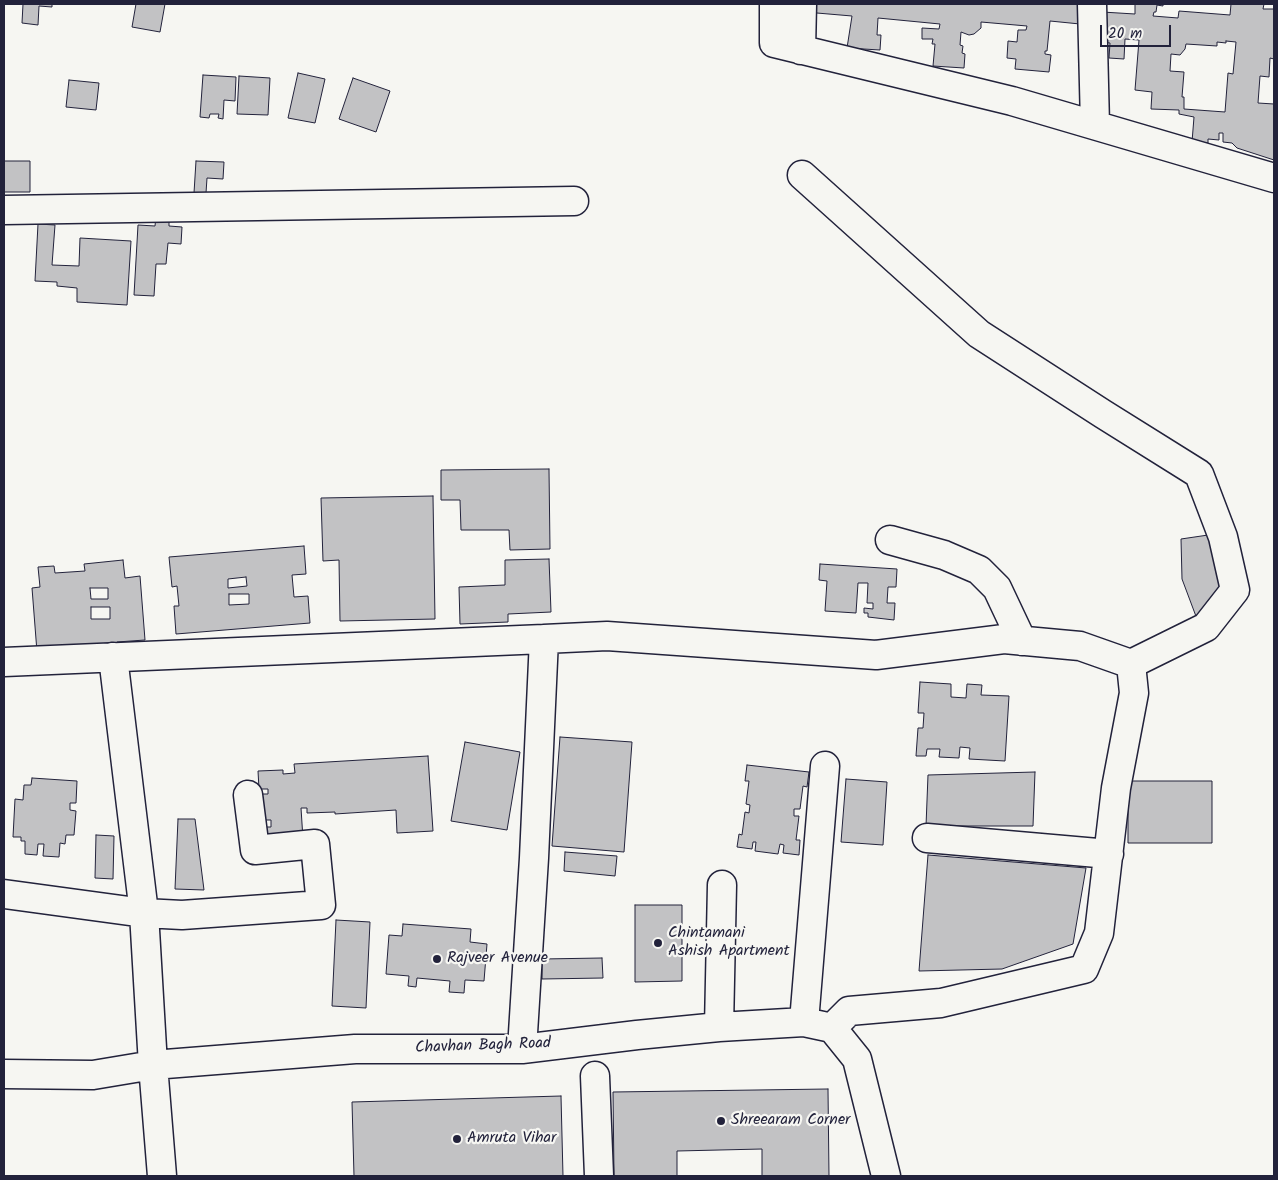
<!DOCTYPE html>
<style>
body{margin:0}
#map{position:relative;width:1278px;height:1180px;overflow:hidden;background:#f6f6f2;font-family:Kalam,sans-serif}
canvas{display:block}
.frame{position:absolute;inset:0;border:5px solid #22223b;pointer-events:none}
.scale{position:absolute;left:1100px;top:25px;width:71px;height:22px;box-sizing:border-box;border:2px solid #22223b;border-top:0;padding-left:6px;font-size:15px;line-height:18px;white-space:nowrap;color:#22223b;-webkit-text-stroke:4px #f6f6f2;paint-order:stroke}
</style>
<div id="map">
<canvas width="1278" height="1180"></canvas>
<div class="frame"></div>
<div class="scale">20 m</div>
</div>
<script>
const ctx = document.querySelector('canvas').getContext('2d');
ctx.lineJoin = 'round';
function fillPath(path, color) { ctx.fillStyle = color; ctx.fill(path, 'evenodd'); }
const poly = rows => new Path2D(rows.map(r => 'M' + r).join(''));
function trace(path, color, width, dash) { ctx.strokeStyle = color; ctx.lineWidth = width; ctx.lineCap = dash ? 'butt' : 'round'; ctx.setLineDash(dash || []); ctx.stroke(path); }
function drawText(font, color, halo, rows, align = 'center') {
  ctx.font = font + ' Kalam,sans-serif'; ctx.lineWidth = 4.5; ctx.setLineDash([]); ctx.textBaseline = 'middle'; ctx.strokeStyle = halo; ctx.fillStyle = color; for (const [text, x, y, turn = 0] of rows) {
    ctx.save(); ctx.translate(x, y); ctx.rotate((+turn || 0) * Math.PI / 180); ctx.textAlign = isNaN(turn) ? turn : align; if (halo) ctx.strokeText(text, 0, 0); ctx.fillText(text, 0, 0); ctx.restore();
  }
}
const building = poly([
 [23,4,52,4,52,7,39,6,38,25,22,23,23,4],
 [136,4,165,4,160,32,132,27,136,4],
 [806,4,1082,4,1080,24,1050,21,1047,51,1045,51,1045,54,1051,55,1049,72,1015,69,1016,59,1007,58,1008,41,1017,42,1018,30,1026,30,1027,26,981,22,981,28,974,34,969,35,961,32,960,45,963,46,962,53,965,54,964,68,933,66,935,44,932,44,933,39,922,39,922,28,939,29,940,24,878,18,877,35,881,35,880,50,847,48,852,16,805,12,806,4],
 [1135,4,1163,4,1163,6,1157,5,1156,12,1154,12,1153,16,1178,18,1179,11,1230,15,1231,4,1264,4,1263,9,1274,9,1274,59,1270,58,1269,77,1260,76,1258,103,1274,104,1274,160,1237,148,1232,143,1223,142,1223,133,1219,133,1219,140,1208,139,1208,143,1192,142,1194,117,1179,114,1179,110,1151,109,1152,92,1135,90,1139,40,1125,39,1124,59,1109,58,1110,43,1100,42,1102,12,1135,14,1135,4],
 [1226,41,1236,42,1233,74,1228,73,1225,112,1184,109,1184,97,1182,97,1184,72,1170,71,1171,54,1180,55,1185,49,1186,44,1217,46,1217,42,1226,43,1226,41],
 [298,73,325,79,315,123,288,118,298,73],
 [203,75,236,77,235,101,224,100,223,119,218,118,219,114,210,114,209,118,200,117,203,75],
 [239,76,270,78,268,115,237,114,239,76],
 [353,78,390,91,376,132,339,119,353,78],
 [69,80,99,83,96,110,66,107,69,80],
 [4,161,30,161,30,192,4,192,4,161],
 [196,161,224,162,223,179,207,178,206,193,194,193,196,161],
 [156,216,169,217,169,226,182,227,181,244,168,243,166,264,156,264,154,296,134,295,138,225,155,226,156,216],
 [38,224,55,225,52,265,79,266,80,238,131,241,127,305,77,302,77,288,57,286,57,282,35,281,38,224],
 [549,469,550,549,510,550,509,530,461,530,460,500,441,500,441,470,549,469],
 [433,496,435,619,340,621,339,560,323,561,321,498,433,496],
 [1215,534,1225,592,1197,619,1182,579,1181,539,1215,534],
 [304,546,306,574,292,575,294,597,308,596,310,623,176,634,174,606,179,606,177,586,172,587,169,557,304,546],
 [246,577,247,586,228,588,228,579,246,577],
 [229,594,249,594,249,604,229,605,229,594],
 [549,559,551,612,508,614,508,622,460,624,459,587,505,585,505,560,549,559],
 [123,560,125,578,140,576,145,640,117,642,117,646,74,649,73,645,47,647,37,652,32,588,40,587,38,567,54,566,55,573,85,571,84,564,123,560],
 [90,588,108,588,108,599,91,599,90,588],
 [91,607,110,607,110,619,91,619,91,607],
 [820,564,897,569,896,587,888,587,887,603,895,603,894,620,868,617,868,613,864,613,864,608,873,609,873,603,867,603,868,583,858,583,856,613,825,611,827,581,819,580,820,564],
 [920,682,951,684,951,697,966,698,967,684,982,685,981,695,1009,696,1005,761,969,759,970,748,960,747,959,758,939,757,940,749,927,749,926,756,916,756,918,728,923,728,924,713,918,713,920,682],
 [560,737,632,742,624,852,552,846,560,737],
 [465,742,520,752,507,830,451,821,465,742],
 [428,756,433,831,397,833,396,810,335,814,335,812,307,813,307,808,301,808,303,839,266,841,265,827,271,827,271,820,261,820,259,794,268,794,268,789,259,789,258,771,283,770,283,774,295,773,294,764,428,756],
 [747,765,809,772,807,787,803,786,800,809,794,809,794,816,799,816,796,840,800,840,799,855,783,853,784,845,780,844,778,854,755,851,756,842,753,842,752,849,737,847,739,834,742,835,745,812,749,813,750,805,746,804,749,781,745,781,747,765],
 [1035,772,1033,826,926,826,928,775,1035,772],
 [32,778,77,781,76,803,70,803,70,810,76,811,74,835,66,835,65,844,60,843,59,857,43,856,44,844,38,844,37,855,25,854,25,841,21,841,21,837,13,837,15,799,23,800,24,785,31,785,32,778],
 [846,779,887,782,883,845,841,842,846,779],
 [1128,781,1212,781,1212,843,1128,843,1128,781],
 [178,819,195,819,204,890,175,889,178,819],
 [96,835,114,836,113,879,95,878,96,835],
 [565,852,617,856,615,876,564,871,565,852],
 [928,855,1086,868,1073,944,1002,969,919,971,928,855],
 [635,905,682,905,682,981,635,982,635,905],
 [336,920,370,922,366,1008,332,1006,336,920],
 [403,924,471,929,470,942,487,944,484,981,465,980,464,993,449,992,450,981,417,978,416,987,408,986,409,976,386,974,389,935,402,936,403,924],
 [602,958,603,978,542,979,542,959,602,958],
 [828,1089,829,1176,762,1176,762,1149,677,1151,677,1176,614,1176,613,1092,828,1089],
 [561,1096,563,1176,354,1176,352,1102,561,1096]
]);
fillPath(building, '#c2c2c4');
trace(building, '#22223b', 1);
const minor = poly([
 [774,4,774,43,1012,101,1274,178],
 [1092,4,1095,125],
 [801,50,802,4],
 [802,175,979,334,1103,414,1199,474,1223,537,1235,590,1206,627,1131,664],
 [4,210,574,201],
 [890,540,944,555,979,570,997,588,1022,641],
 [4,662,544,639],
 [927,838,1109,854],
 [4,894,144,913,113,657],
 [804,1022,825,766],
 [719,1027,722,885],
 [522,1049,534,858,544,639,607,636,876,655,1004,639,1080,646,1131,664,1134,693,1116,788,1099,933,1084,969,941,1003,849,1011,832,1028],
 [4,1074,93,1075,153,1065,355,1049,522,1049,637,1035,719,1027,804,1022,832,1028,857,1059,886,1176],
 [595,1076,599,1176],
 [162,1176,153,1065,144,913,182,915,321,905,315,844,255,850,248,795]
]);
trace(minor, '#22223b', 31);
trace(minor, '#f6f6f2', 28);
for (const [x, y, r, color] of [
 [658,943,5,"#22223b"],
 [437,959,5,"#22223b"],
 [721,1121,5,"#22223b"],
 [457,1139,5,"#22223b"]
]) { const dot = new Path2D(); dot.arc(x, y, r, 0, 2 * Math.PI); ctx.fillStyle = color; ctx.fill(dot); trace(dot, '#f6f6f2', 2); }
drawText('16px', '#22223b', '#f6f6f2', [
 ["Chintamani",668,934],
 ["Ashish Apartment",668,952],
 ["Rajveer Avenue",447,959],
 ["Shreearam Corner",731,1121],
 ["Amruta Vihar",467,1139]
], 'left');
drawText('16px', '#22223b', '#f6f6f2', [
 ["Chavhan Bagh Road",483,1047,-2]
]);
</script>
